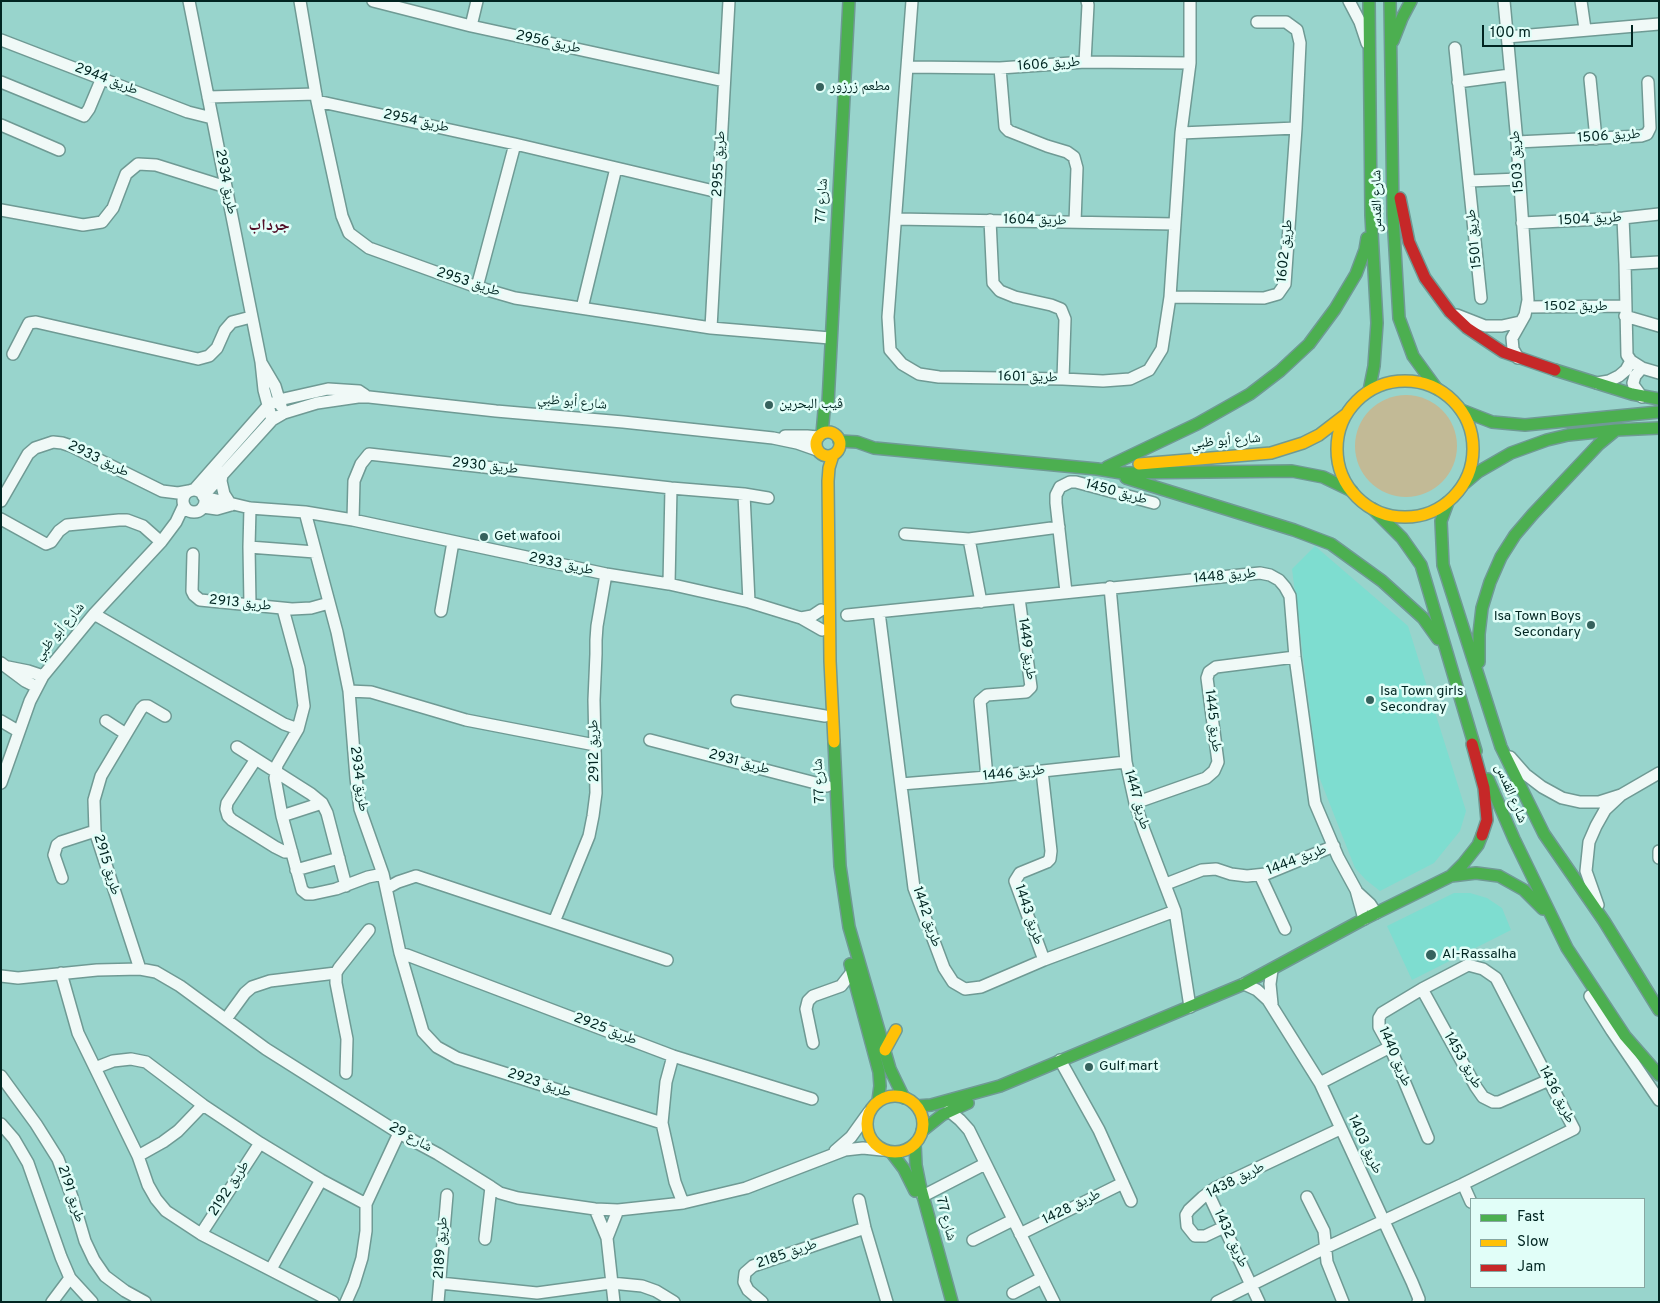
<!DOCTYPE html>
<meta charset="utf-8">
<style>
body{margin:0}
#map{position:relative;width:1660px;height:1303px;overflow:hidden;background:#98d4cc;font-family:Overpass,sans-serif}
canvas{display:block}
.frame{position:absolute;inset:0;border:2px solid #012521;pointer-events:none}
.legend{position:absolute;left:1470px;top:1198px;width:175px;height:90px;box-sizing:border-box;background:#e1fef8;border:1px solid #87a7a2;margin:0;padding:6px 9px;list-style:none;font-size:15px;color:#012521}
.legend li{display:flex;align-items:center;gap:10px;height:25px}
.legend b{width:25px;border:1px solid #87a7a2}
.scale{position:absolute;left:1482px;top:25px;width:151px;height:22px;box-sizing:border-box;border:2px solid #012521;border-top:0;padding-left:6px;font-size:15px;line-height:18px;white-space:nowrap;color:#012521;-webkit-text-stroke:4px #e1fef8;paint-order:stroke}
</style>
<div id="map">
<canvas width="1660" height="1303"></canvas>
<div class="frame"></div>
<ul class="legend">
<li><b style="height:6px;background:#4caf50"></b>Fast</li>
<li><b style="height:6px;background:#ffc107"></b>Slow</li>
<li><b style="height:6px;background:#c62828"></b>Jam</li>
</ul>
<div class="scale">100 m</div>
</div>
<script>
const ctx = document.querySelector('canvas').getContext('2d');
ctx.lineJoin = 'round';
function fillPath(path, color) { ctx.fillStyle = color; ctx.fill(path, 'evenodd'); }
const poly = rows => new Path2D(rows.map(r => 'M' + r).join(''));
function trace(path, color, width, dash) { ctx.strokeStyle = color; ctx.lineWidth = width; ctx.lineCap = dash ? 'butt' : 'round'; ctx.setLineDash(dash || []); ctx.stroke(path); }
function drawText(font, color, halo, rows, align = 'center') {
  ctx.font = font + ' Overpass,"Noto Naskh Arabic",sans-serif'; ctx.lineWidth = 5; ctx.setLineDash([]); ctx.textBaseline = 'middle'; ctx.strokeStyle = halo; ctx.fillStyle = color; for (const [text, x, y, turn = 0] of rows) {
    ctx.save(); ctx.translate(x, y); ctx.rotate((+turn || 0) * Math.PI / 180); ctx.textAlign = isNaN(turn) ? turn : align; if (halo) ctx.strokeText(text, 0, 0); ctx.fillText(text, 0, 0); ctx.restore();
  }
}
fillPath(poly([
 [1315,546,1408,626,1466,811,1460,831,1434,863,1380,891,1366,880,1355,868,1318,774,1292,569],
 [1454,893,1470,893,1487,898,1502,908,1511,930,1412,980,1387,926]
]), '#7eddd0');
fillPath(poly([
 '1355 446a51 51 0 1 1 102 0a51 51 0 1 1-102 0Z'
]), '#c2ba96');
const street = poly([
 [189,1,261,362,264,390,272,420],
 [300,1,317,101,342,216,349,233,369,248,477,287,515,298,711,328,830,338],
 [373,1,471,26,724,81],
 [912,1,888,317,890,350,902,364,919,374,939,377,1063,379,1103,381,1130,379,1149,370,1162,349,1170,297,1181,133,1190,63,1190,1],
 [1349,1,1360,22,1367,43],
 [1504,1,1517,142,1528,300,1525,315,1512,338,1513,349,1518,358],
 [1581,1,1585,29],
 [471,26,477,1],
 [1507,37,1659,24],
 [1,40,188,112,212,118],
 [1455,48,1481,298],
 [1085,62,1088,5,1087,1],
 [908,67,1000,68,1085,62,1190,63],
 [1000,68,1005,127,1009,131,1047,146,1067,152,1074,157,1077,168,1075,222],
 [1590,79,1596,139],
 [1,82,84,116,89,109,102,78],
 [1458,82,1510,75],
 [208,97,316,94],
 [317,101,515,144,718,192],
 [1,125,59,150],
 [1181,133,1296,128],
 [1517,142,1641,136,1647,134,1650,128,1648,82],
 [1469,181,1519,179],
 [1,210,83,225,102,222,113,208,126,174,138,164,156,165,226,187],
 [1623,218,1625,264],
 [896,219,1174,224],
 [990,220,993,283,1000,291,1015,297,1051,305,1061,309,1065,319,1063,379],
 [1522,223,1623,218,1659,214],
 [1659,262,1625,264,1627,355,1631,361,1642,368,1659,373],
 [477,287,515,144],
 [1170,297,1264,298,1278,294,1285,284,1296,128,1300,43,1297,30,1286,22,1257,22],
 [1528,307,1625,306],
 [582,308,616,168],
 [1457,315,1485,326,1502,326,1520,322],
 [1625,316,1659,326],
 [711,328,729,1],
 [13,354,29,323,36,322,198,359,209,356,217,348,225,330,232,322,251,317],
 [262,364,275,386,281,406],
 [1642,368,1635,376,1633,383,1634,386,1642,397],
 [1597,383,1609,381,1619,376,1626,370,1631,361],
 [785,436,807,436,818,437],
 [220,473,222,475,221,481,224,494,231,505],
 [194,490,268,406,279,400,328,389,359,391,365,395],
 '183 501a11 11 0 1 1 22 0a11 11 0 1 1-22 0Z',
 [744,494,749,602],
 [203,496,272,420,284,413,317,403,358,397,369,397,496,411,623,422,773,438,797,443,817,450],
 [204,497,250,508,305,512,353,520,606,574,669,584,749,602,801,618,822,630],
 [1,501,28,454,35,448,53,442,62,443,71,446,162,491,178,493,189,491],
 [203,507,217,509,231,505],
 [250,508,249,547,250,605],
 [305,512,337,632,349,691,356,778,360,809,383,874,400,953,423,1032,437,1047,457,1058,662,1123],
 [1,519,46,544,51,542,59,531,67,525,119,520,127,520,143,526,161,542],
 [353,520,354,481,361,464,369,454,671,488,744,494,768,498],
 [905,534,969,539,1059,527],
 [969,539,981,602],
 [249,547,315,552],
 [193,554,192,591,194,595,200,600,292,609,311,608,329,603],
 [669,584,671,488],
 [1110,587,1126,762,1135,803,1144,830,1175,911,1190,1007],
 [1066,592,1056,503,1056,495,1060,487,1070,482,1076,482,1154,503],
 [441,611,453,542],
 [879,612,914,888,944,968,953,982,965,989,981,987,1044,960,1175,911],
 [94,614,284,724,298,729,304,706,299,668,283,609],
 [847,615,1260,573,1270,575,1279,580,1285,587,1290,596,1295,657,1315,803,1338,857,1356,890,1364,919],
 [801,618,812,616,821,610],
 [1,663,25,681,37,687],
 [8,667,28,671,43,676],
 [349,691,371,692,466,720,595,745],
 [737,701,825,716],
 [1,721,18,731],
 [106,721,126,734],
 [298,729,277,765,275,778,282,816,302,890,307,894,313,894,336,889,368,877,383,874],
 [650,740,827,786],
 [237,747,311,794,322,803,327,813,346,886],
 [1510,757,1525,774,1542,787,1562,798,1580,802,1599,802,1621,795,1659,773],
 [256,759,227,803,226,809,228,816,232,820,275,847,285,852,292,852],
 [1042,771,1051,851,1050,859,1047,862,1020,873,1015,881,1044,960],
 [987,777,980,701,987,695,1026,692,1031,687,1019,598],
 [1,783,30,701,43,676,94,614,161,542,176,522,184,505],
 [901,784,987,777,1126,762],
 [1135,803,1206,778,1214,771,1218,762,1207,678,1209,672,1216,667,1295,657],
 [282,816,322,803],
 [1659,851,1659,858],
 [296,870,339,858],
 [1260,875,1285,929],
 [62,878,54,855,57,845,61,842,95,831],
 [1166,884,1202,870,1216,869,1231,874,1247,876,1266,874,1334,846],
 [387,888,398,882,416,876,667,960],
 [1357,892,1370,904,1376,913],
 [1598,905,1586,871,1589,842,1596,826,1605,810,1620,796],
 [554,922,589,836,593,816,596,793,594,700,596,654,596,640,597,626,606,574],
 [400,953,407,955,673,1056,812,1099],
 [140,969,95,831,94,800,101,776,141,709,144,706,148,706,165,716],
 [1272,970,1270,984,1272,1004],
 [61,973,78,1033,138,1156,148,1185,156,1199,166,1211,201,1234,333,1302],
 [1,976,18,978,97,970,140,969,156,972,180,986,266,1049,399,1133,438,1154,491,1187,500,1193,518,1198,595,1209,618,1210,683,1203,746,1188,845,1150,863,1148,882,1150],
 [1244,984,1257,990,1268,1000,1320,1083,1412,1282,1419,1299,1418,1302],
 [1422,989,1476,1087,1483,1097,1493,1102,1499,1102,1549,1080],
 [1590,996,1612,1031,1659,1100],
 [226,1019,245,993,252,987,270,981,336,973],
 [813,1043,806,1009,808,1001,813,996,841,986,852,972],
 [673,1056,666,1082,662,1123,675,1182,683,1203],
 [1060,1060,1099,1130,1131,1201],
 [95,1068,113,1061,131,1059,146,1062,203,1105,260,1143,321,1180,366,1204],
 [346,1073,347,1039,336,983,336,973,339,968,369,930],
 [1,1076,36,1124,58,1159,72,1197,85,1241,94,1260,105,1276,125,1291,145,1302],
 [1320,1083,1390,1047],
 [949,1111,960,1120,969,1130,1054,1302],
 [1,1124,14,1139,28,1163,61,1257,70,1278,92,1302],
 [835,1151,851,1137,869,1112],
 [138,1156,163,1142,178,1131,203,1105],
 [1463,1184,1471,1202],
 [1208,1193,1259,1302],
 [923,1196,985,1164],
 [1307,1197,1324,1231,1327,1262,1343,1302],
 [859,1200,865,1228,887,1302],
 [595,1209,607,1238,614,1302],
 [1224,1227,1205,1236,1195,1236,1187,1226,1186,1215,1189,1210,1203,1197,1215,1188,1340,1129],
 [201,1234,260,1143],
 [1020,1234,1123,1183],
 [607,1238,618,1210],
 [485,1239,491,1187],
 [973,1240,1013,1220],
 [271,1269,321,1180],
 [440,1283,537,1293,611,1283,642,1286,656,1291,674,1302],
 [1013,1293,1042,1278],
 [52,1302,70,1278],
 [346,1302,354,1284,362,1258,366,1231,366,1204,399,1133],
 [438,1302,447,1195],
 [762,1302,748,1290,744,1282,745,1273,753,1266,865,1228],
 [1217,1302,1325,1248,1463,1184,1574,1129,1496,978,1483,969,1468,965,1422,989,1382,1013,1379,1018,1379,1027,1390,1047,1428,1138]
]);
const fast = poly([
 [1369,1,1371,215,1377,323,1374,366,1369,391],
 [1390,1,1393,215,1399,318,1413,356,1437,389],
 [1393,41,1402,18,1411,1],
 [1555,370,1632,394,1659,399],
 [1461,410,1492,422,1525,425,1659,412],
 [822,434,824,411,828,403,849,1],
 [839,441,857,442,874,448,1097,469,1122,473,1292,471,1323,477,1352,491],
 [1107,467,1197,424,1250,394,1280,371,1309,344,1335,309,1356,274,1365,250,1367,238],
 [1126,478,1294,530,1331,544,1382,581,1423,618,1438,639],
 [1465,483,1478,472,1511,453,1547,440,1568,435,1616,430,1659,428],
 [1448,502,1441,521,1443,565,1501,747,1544,834,1604,921,1659,1010],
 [1373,509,1402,538,1421,565,1476,751],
 [1479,662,1479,634,1482,608,1490,582,1501,557,1515,535,1533,514,1599,444,1616,430],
 [834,742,840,866,849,927,890,1069,904,1098],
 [1488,779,1514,839,1567,948,1625,1036,1659,1075],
 [1451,876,1476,873,1499,876,1524,890,1543,909],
 [850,964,879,1072,880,1086,878,1101],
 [917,1106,931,1105,1000,1086,1244,984,1364,919,1451,876,1463,864,1478,845,1482,835],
 [922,1131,942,1115,968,1103],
 [915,1144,916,1165,920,1185,952,1302],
 [891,1152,904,1169,915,1191]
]);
const slow = poly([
 '1337 449a68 68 0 1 1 136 0a68 68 0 1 1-136 0Z',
 '816 444a12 12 0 1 1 24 0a12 12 0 1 1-24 0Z',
 [833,455,829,468,828,481,830,661,834,742],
 [1139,464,1271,453,1303,443,1319,435,1345,415],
 [885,1050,896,1030],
 '867 1124a28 28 0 1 1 56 0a28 28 0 1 1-56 0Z'
]);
const jam = poly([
 [1400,198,1409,242,1425,278,1450,312,1467,328,1503,352,1555,370],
 [1472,744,1484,788,1487,820,1482,835]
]);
trace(street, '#6f9a94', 14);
trace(fast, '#6f9a94', 14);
trace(slow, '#6f9a94', 14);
trace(jam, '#6f9a94', 14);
trace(street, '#f0f9f7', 11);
trace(fast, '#4caf50', 11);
trace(slow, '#ffc107', 11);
trace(jam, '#c62828', 11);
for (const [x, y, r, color] of [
 [820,87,5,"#36625d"],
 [769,405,5,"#36625d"],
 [484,537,5,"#36625d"],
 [1591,625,5,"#36625d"],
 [1370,700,5,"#36625d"],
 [1431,955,6,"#36625d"],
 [1089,1067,5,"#36625d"]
]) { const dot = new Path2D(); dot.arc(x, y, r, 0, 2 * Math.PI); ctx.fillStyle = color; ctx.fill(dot); trace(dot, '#e1fef8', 2); }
drawText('14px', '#012521', '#e1fef8', [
 ["طريق 2956",548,43,12],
 ["طريق 1606",1049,65,-4],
 ["طريق 2944",106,80,21],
 ["طريق 2954",416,122,12],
 ["طريق 1506",1609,137,-4],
 ["طريق 1503",1518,162,-94],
 ["طريق 2955",720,164,-87],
 ["طريق 2934",225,182,79],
 ["شارع 77",823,201,-87],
 ["شارع القدس",1378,201,-91],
 ["طريق 1504",1590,220,-3],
 ["طريق 1604",1035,221,1],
 ["طريق 1501",1475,239,-96],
 ["طريق 1602",1286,251,-84],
 ["طريق 2953",468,283,18],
 ["طريق 1502",1576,307],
 ["طريق 1601",1028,378,1],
 ["شارع أبو ظبي",572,403,5],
 ["شارع أبو ظبي",1226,442,-5],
 ["طريق 2933",98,460,26],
 ["طريق 2930",485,467,6],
 ["طريق 1450",1116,493,15],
 ["طريق 2933",561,565,12],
 ["طريق 1448",1225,577,-5],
 ["طريق 2913",240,604,6],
 ["شارع أبو ظبي",60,632,-50],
 ["طريق 1449",1026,649,82],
 ["طريق 1445",1212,721,83],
 ["طريق 2912",595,751,-91],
 ["طريق 2931",739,763,15],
 ["طريق 1446",1014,774,-6],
 ["طريق 2934",358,779,82],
 ["شارع 77",820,781,-93],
 ["شارع القدس",1510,794,67],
 ["طريق 1447",1136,800,74],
 ["طريق 1444",1297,861,-21],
 ["طريق 2915",106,865,73],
 ["طريق 1443",1028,915,71],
 ["طريق 1442",926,917,71],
 ["طريق 2925",605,1030,21],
 ["طريق 1440",1394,1057,67],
 ["طريق 1453",1462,1061,60],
 ["طريق 2923",539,1084,18],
 ["طريق 1436",1556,1095,63],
 ["شارع 29",410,1138,29],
 ["طريق 1403",1364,1145,65],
 ["طريق 1438",1236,1181,-27],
 ["طريق 2192",230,1189,-57],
 ["طريق 2191",70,1194,72],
 ["طريق 1428",1072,1208,-26],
 ["شارع 77",945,1219,75],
 ["طريق 1432",1230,1239,65],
 ["طريق 2189",442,1248,-86],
 ["طريق 2185",787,1255,-19]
]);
drawText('14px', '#012521', '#e1fef8', [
 ["مطعم زرزور",830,87],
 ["ڤيب البحرين",779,405],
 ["Get wafooi",494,537],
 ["Isa Town Boys",1581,617,"right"],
 ["Secondary",1581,633,"right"],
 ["Isa Town girls",1380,692],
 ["Secondray",1380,708],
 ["Al-Rassalha",1442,955],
 ["Gulf mart",1099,1067]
], 'left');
drawText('bold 16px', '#520f27', '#e1fef8', [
 ["جرداب",269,227]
]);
</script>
